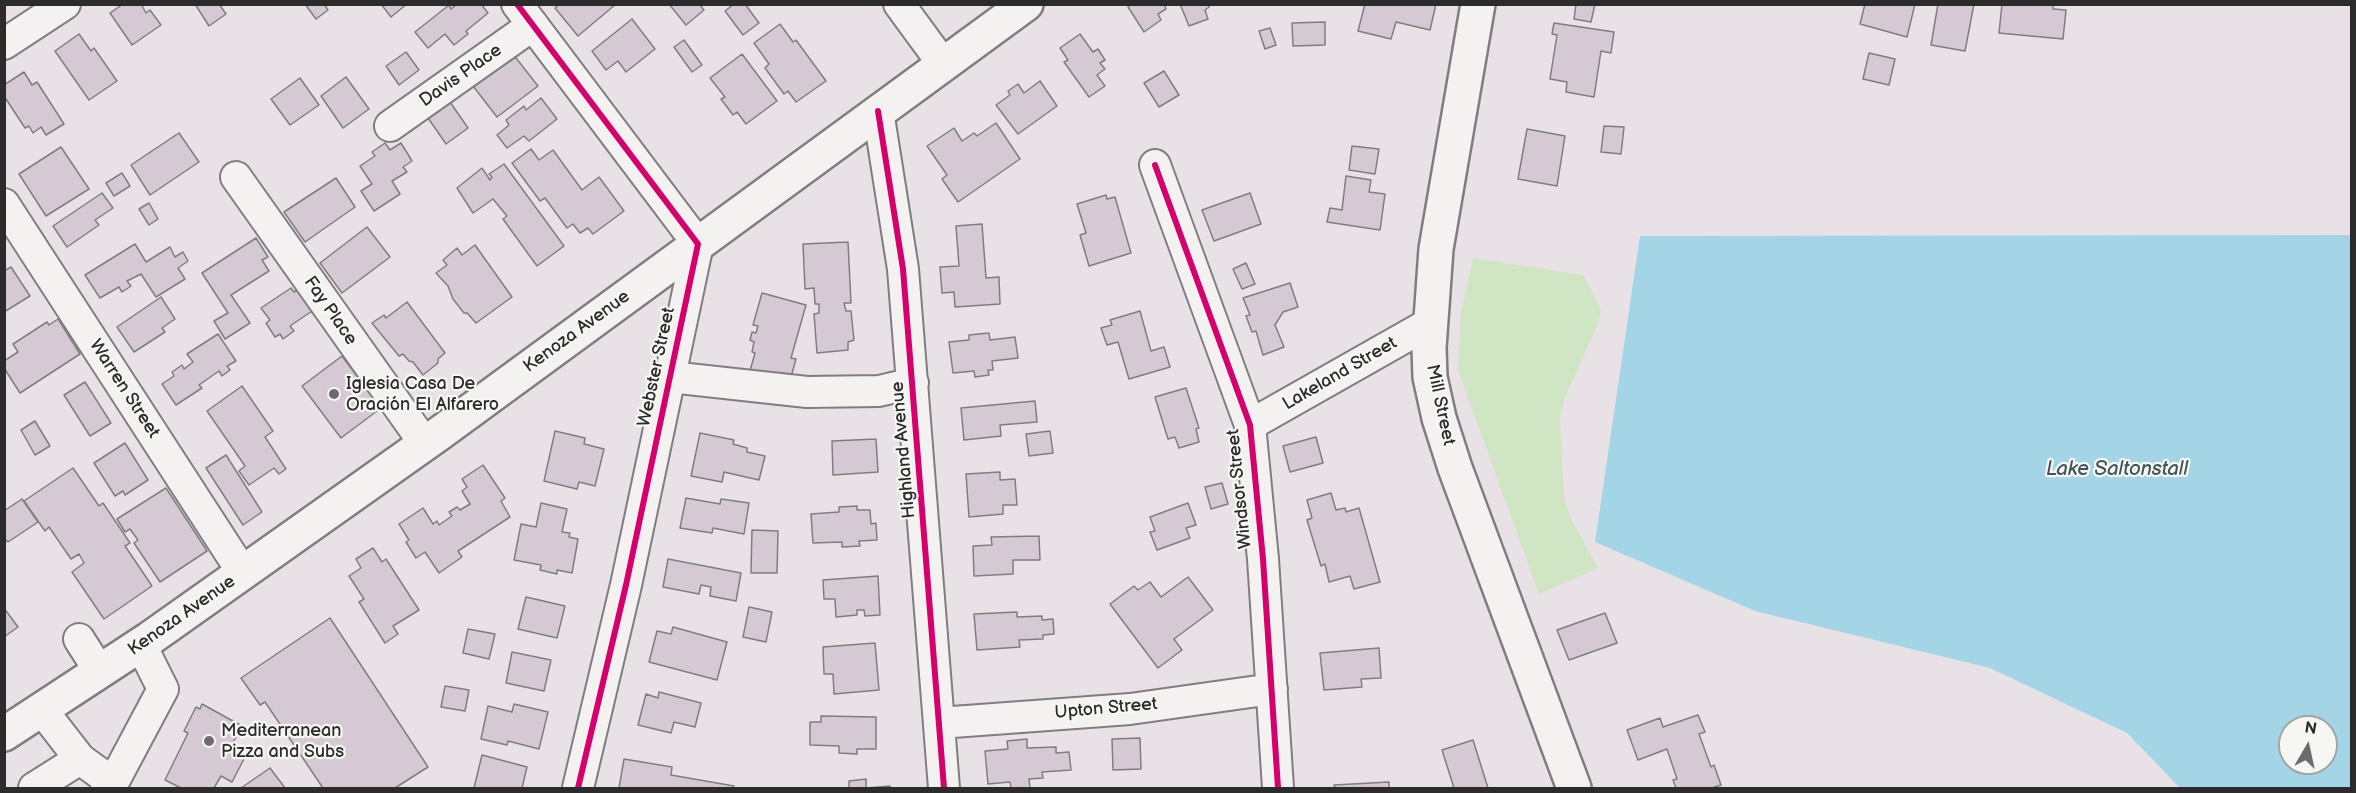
<!DOCTYPE html>
<meta charset="utf-8">
<style>
body{margin:0}
#map{position:relative;width:2356px;height:793px;overflow:hidden;background:#e8e2e7;font-family:"Balsamiq Sans",sans-serif}
canvas{display:block}
.frame{position:absolute;inset:0;border:6px solid #2b2b2b;pointer-events:none}
.north{position:absolute;left:2278px;top:715px;width:60px;height:60px;box-sizing:border-box;background:#f6f6f2;border:2px solid #a5a5a2;border-radius:50%;rotate:9deg;font-size:16px;font-weight:700;line-height:24px;text-align:center;color:#2b2b2b}
.north::after{content:'';display:block;margin:auto;width:21px;height:27px;background:#6d6b6d;clip-path:polygon(50% 0,100% 100%,50% 72%,0 100%)}
</style>
<div id="map">
<canvas width="2356" height="793"></canvas>
<div class="frame"></div>
<div class="north">N</div>
</div>
<script>
const ctx = document.querySelector('canvas').getContext('2d');
ctx.lineJoin = 'round';
function fillPath(path, color) { ctx.fillStyle = color; ctx.fill(path, 'evenodd'); }
const poly = rows => new Path2D(rows.map(r => 'M' + r).join(''));
function trace(path, color, width, dash) { ctx.strokeStyle = color; ctx.lineWidth = width; ctx.lineCap = dash ? 'butt' : 'round'; ctx.setLineDash(dash || []); ctx.stroke(path); }
function drawText(font, color, halo, rows, align = 'center') {
  ctx.font = font + ' "Balsamiq Sans",sans-serif'; ctx.lineWidth = 4.5; ctx.setLineDash([]); ctx.textBaseline = 'middle'; ctx.strokeStyle = halo; ctx.fillStyle = color; for (const [text, x, y, turn = 0] of rows) {
    ctx.save(); ctx.translate(x, y); ctx.rotate((+turn || 0) * Math.PI / 180); ctx.textAlign = isNaN(turn) ? turn : align; if (halo) ctx.strokeText(text, 0, 0); ctx.fillText(text, 0, 0); ctx.restore();
  }
}
fillPath(poly([
 [1473,258,1583,275,1601,309,1598,323,1564,400,1560,417,1564,499,1571,519,1598,568,1539,594,1458,370,1461,314]
]), '#cfe5c3');
fillPath(poly([
 [2351,235,2351,788,2180,788,2127,733,1990,668,1755,611,1595,542,1640,236],
 [2290,727,2326,727,2326,763,2290,763]
]), '#a3d5e7');
const building = poly([
 [123,4,141,4,146,13,150,10,161,25,132,45,110,13,123,4],
 [195,4,219,4,226,14,209,26,195,4],
 [305,4,324,4,328,10,316,19,305,4],
 [381,4,407,4,391,17,381,4],
 [457,4,481,4,488,13,466,31,468,34,454,45,445,34,428,48,415,32,449,5,451,9,457,4],
 [560,4,616,4,578,36,555,8,560,4],
 [669,4,699,4,704,10,686,25,669,4],
 [734,4,745,4,759,23,743,35,725,11,734,4],
 [1164,4,1166,9,1158,14,1161,20,1144,32,1128,7,1131,4,1164,4],
 [1180,4,1208,4,1209,7,1205,10,1208,19,1189,26,1180,4],
 [1365,4,1436,4,1430,30,1396,22,1391,39,1358,31,1365,4],
 [1576,4,1595,4,1591,22,1574,19,1576,4],
 [1865,4,1915,4,1907,37,1860,24,1865,4],
 [1938,4,1974,4,1965,51,1931,45,1938,4],
 [2002,4,2053,4,2053,9,2066,10,2063,39,1999,33,2002,4],
 [632,19,655,49,626,72,618,61,606,70,592,51,632,19],
 [1325,22,1325,45,1293,46,1292,23,1325,22],
 [1554,23,1614,32,1611,53,1601,51,1594,97,1566,92,1567,82,1550,79,1557,35,1552,34,1554,23],
 [780,24,793,42,796,40,826,81,796,102,788,91,784,94,765,68,769,64,754,43,780,24],
 [1270,28,1276,45,1265,49,1259,31,1270,28],
 [79,34,91,51,94,48,117,81,89,100,55,51,79,34],
 [1080,34,1093,52,1098,49,1105,60,1100,63,1105,69,1097,75,1105,86,1089,97,1064,62,1068,60,1060,48,1080,34],
 [684,40,702,65,692,72,674,47,684,40],
 [406,52,419,70,399,85,386,66,406,52],
 [512,53,538,86,497,117,473,86,512,53],
 [1869,53,1895,59,1889,85,1863,79,1869,53],
 [742,54,777,101,746,124,737,112,733,115,721,99,725,97,710,78,742,54],
 [1164,71,1179,95,1159,107,1144,83,1164,71],
 [24,72,32,85,37,82,64,124,46,135,41,127,33,133,29,126,25,128,4,96,4,85,24,72],
 [346,77,369,109,343,128,321,96,346,77],
 [300,78,319,105,290,125,271,99,300,78],
 [1040,81,1057,106,1018,134,996,105,1010,95,1008,91,1018,84,1024,93,1040,81],
 [541,98,557,119,529,141,524,136,507,148,497,135,509,125,506,120,524,106,526,110,541,98],
 [448,99,468,128,446,144,426,115,448,99],
 [996,123,1020,159,958,202,942,179,947,175,927,146,954,128,962,141,974,133,977,136,996,123],
 [1604,126,1624,127,1621,154,1601,152,1604,126],
 [1527,129,1565,136,1557,186,1518,179,1527,129],
 [179,133,199,162,150,195,131,165,179,133],
 [385,143,390,150,401,143,412,161,403,167,407,172,392,181,400,194,374,211,361,191,372,184,360,166,375,156,372,152,385,143],
 [1352,146,1379,149,1375,174,1349,170,1352,146],
 [61,147,89,189,46,216,19,174,61,147],
 [531,149,539,160,553,150,582,190,599,177,624,211,593,234,588,228,580,233,573,224,567,228,545,198,540,201,512,163,531,149],
 [504,164,564,246,537,266,503,219,507,216,493,199,473,213,457,188,482,168,490,180,492,177,489,174,504,164],
 [122,173,130,186,114,196,106,183,122,173],
 [1346,176,1371,180,1369,192,1385,194,1380,230,1327,222,1330,208,1342,210,1346,176],
 [336,178,355,207,305,242,284,212,336,178],
 [102,193,113,208,95,220,99,225,67,247,53,226,102,193],
 [1250,193,1261,224,1214,241,1202,210,1250,193],
 [1106,195,1107,199,1115,197,1131,253,1089,266,1080,235,1086,233,1077,204,1106,195],
 [149,203,158,219,149,225,139,209,149,203],
 [982,224,986,278,999,277,1000,304,955,307,954,292,942,293,940,267,959,266,956,226,982,224],
 [367,227,390,257,342,293,320,263,367,227],
 [256,238,268,257,262,260,269,271,231,295,250,323,225,339,214,321,228,313,202,273,256,238],
 [848,242,851,303,844,303,846,311,851,311,854,340,848,342,848,350,817,353,814,314,819,313,819,304,815,304,814,288,805,289,803,244,848,242],
 [135,244,146,262,170,247,175,257,183,252,188,261,178,268,185,279,156,297,141,274,127,281,131,286,122,292,119,287,100,298,85,275,135,244],
 [475,245,512,297,476,323,467,313,464,313,453,299,448,286,436,273,447,265,443,260,457,248,462,255,475,245],
 [1246,263,1255,284,1242,289,1233,269,1246,263],
 [11,267,30,296,4,312,4,271,11,267],
 [1290,283,1298,307,1283,312,1275,325,1284,347,1263,355,1256,331,1252,332,1246,316,1250,315,1243,298,1290,283],
 [291,288,294,292,301,288,315,309,290,326,294,331,283,339,280,334,275,337,266,323,270,320,261,308,291,288],
 [762,293,806,305,791,358,796,359,788,388,748,378,755,353,752,352,754,342,750,340,752,332,756,333,758,326,753,325,762,293],
 [161,297,175,319,162,328,165,332,134,352,117,327,161,297],
 [407,302,445,353,438,359,438,363,423,375,413,362,409,361,403,354,399,356,372,323,384,315,386,318,407,302],
 [1140,311,1151,351,1164,347,1170,367,1129,379,1118,342,1107,345,1101,328,1112,325,1110,320,1140,311],
 [58,319,80,354,20,393,4,368,4,361,18,352,13,344,47,322,49,325,58,319],
 [989,333,990,340,1015,337,1018,358,992,361,993,370,988,370,989,375,975,377,974,371,953,373,949,342,969,340,969,335,989,333],
 [218,334,236,361,227,366,230,370,222,376,219,371,199,385,202,388,176,405,162,384,174,376,172,372,182,365,184,369,193,362,187,354,218,334],
 [342,356,381,408,341,438,302,386,342,356],
 [85,382,111,423,90,436,64,395,85,382],
 [242,386,273,431,265,437,286,469,279,474,274,468,249,485,239,471,245,466,207,411,242,386],
 [1186,388,1199,428,1196,429,1199,442,1179,448,1175,437,1168,439,1155,397,1186,388],
 [1035,401,1037,422,1000,425,1001,436,964,440,961,408,1035,401],
 [35,421,50,446,35,455,21,430,35,421],
 [555,431,585,438,584,444,604,449,595,486,579,482,577,489,544,481,555,431],
 [1050,431,1053,453,1029,456,1026,434,1050,431],
 [700,433,734,440,733,444,747,448,747,452,765,456,759,480,724,472,722,482,691,476,700,433],
 [1316,437,1323,463,1290,472,1283,446,1316,437],
 [876,439,878,472,833,475,832,441,876,439],
 [125,443,148,480,125,495,123,491,115,496,94,463,125,443],
 [226,455,262,512,243,525,206,468,226,455],
 [483,465,505,498,501,501,510,517,458,551,462,557,439,573,425,552,416,558,406,542,409,540,399,524,423,508,433,524,437,521,439,525,452,516,449,512,457,507,460,510,470,504,462,491,467,487,462,479,483,465],
 [73,468,99,506,103,503,130,543,125,546,152,586,104,619,72,572,84,563,79,554,71,559,49,527,45,531,24,501,73,468],
 [1000,472,1000,480,1015,479,1017,505,1003,505,1003,514,969,517,966,474,1000,472],
 [1222,483,1228,504,1211,509,1205,487,1222,483],
 [166,488,207,551,160,582,134,543,138,540,130,529,125,532,117,519,166,488],
 [1331,493,1336,510,1345,508,1346,512,1359,508,1380,582,1354,589,1350,576,1329,582,1325,564,1321,566,1307,520,1312,518,1307,500,1331,493],
 [686,498,720,504,721,499,749,503,744,534,713,528,712,533,680,528,686,498],
 [22,499,38,522,8,542,4,538,4,511,22,499],
 [541,503,567,509,562,532,570,533,569,537,578,539,572,573,557,570,557,574,540,570,541,565,514,560,521,524,536,527,541,503],
 [1188,503,1196,525,1186,528,1190,538,1157,550,1150,532,1155,531,1150,517,1188,503],
 [857,506,857,510,870,510,871,524,876,523,877,540,859,541,860,546,842,547,842,542,813,543,811,514,839,512,839,507,857,506],
 [752,530,778,531,777,573,751,573,752,530],
 [1039,536,1040,560,1013,560,1013,574,974,576,973,546,992,545,991,537,1039,536],
 [373,548,382,562,386,559,419,610,393,626,398,634,385,643,359,602,364,599,349,576,361,568,356,559,373,548],
 [668,559,741,573,736,601,710,596,711,587,701,585,699,594,663,587,668,559],
 [878,576,880,615,865,616,864,610,857,610,857,615,836,617,835,599,824,599,823,580,878,576],
 [1188,577,1213,610,1174,639,1182,650,1158,668,1110,604,1134,586,1138,590,1150,582,1161,597,1188,577],
 [526,597,565,606,557,638,518,629,526,597],
 [749,607,772,612,766,642,743,637,749,607],
 [4,608,18,627,4,637,4,608],
 [1017,612,1017,617,1042,616,1042,620,1053,619,1054,634,1043,635,1043,639,1019,640,1020,647,977,650,974,614,1017,612],
 [1605,613,1617,643,1569,660,1557,630,1605,613],
 [330,618,428,767,395,788,323,788,265,702,260,705,241,678,330,618],
 [673,627,727,642,717,680,649,662,657,631,671,634,673,627],
 [468,629,495,634,489,659,463,653,468,629],
 [875,643,879,690,834,694,833,674,824,674,823,647,875,643],
 [1379,648,1381,678,1361,679,1362,687,1324,690,1320,653,1379,648],
 [512,652,551,660,544,691,506,683,512,652],
 [445,686,469,690,465,711,441,707,445,686],
 [659,692,701,703,695,727,674,722,671,733,638,725,646,694,658,698,659,692],
 [202,704,242,726,230,748,245,757,232,782,221,776,214,788,181,788,165,780,188,733,184,731,196,707,200,709,202,704],
 [514,704,548,712,539,749,508,741,507,745,481,739,488,706,512,712,514,704],
 [1698,715,1705,732,1699,734,1711,767,1714,765,1721,785,1712,788,1676,788,1673,780,1677,779,1667,749,1638,760,1627,730,1660,718,1663,727,1698,715],
 [821,716,876,717,876,749,857,749,857,754,839,753,839,746,810,745,810,722,821,722,821,716],
 [1140,738,1141,769,1113,770,1112,739,1140,738],
 [1027,739,1027,748,1056,747,1056,753,1069,752,1071,770,1042,772,1043,778,1029,779,1030,788,1011,788,1010,782,988,784,985,751,1008,749,1007,741,1027,739],
 [1473,740,1488,788,1454,788,1442,750,1473,740],
 [482,755,527,767,522,788,474,788,482,755],
 [624,759,672,767,671,775,734,786,733,788,619,788,624,759],
 [270,768,285,788,241,788,270,768],
 [866,779,866,788,890,786,891,788,849,788,849,781,866,779],
 [1389,782,1389,788,1335,788,1334,785,1389,782]
]);
fillPath(building, '#d5cad4');
trace(building, '#807d80', 1.5);
const minor = poly([
 [517,4,698,244,626,585,578,788],
 [899,4,943,64],
 [4,44,65,4],
 [878,111,903,269,944,788],
 [390,126,533,25],
 [1155,165,1250,425,1263,559,1278,788],
 [236,177,425,444],
 [4,204,243,573],
 [670,377,807,392,879,391,913,383],
 [1250,425,1430,323],
 [79,639,100,672],
 [42,710,80,759],
 [939,723,1130,709,1272,689],
 [34,788,80,759,113,783],
 [106,788,113,783,163,689,141,645]
]);
const major = poly([
 [1478,4,1436,249,1429,348,1430,377,1439,418,1455,468,1574,788],
 [4,734,149,639,440,433,1026,4]
]);
trace(minor, '#807d80', 34);
trace(major, '#807d80', 38);
trace(minor, '#f3f2f1', 30);
trace(major, '#f3f2f1', 33);
trace(poly([
 [517,4,698,244,626,585,578,788],
 [878,111,903,269,944,788],
 [1155,165,1250,425,1263,559,1278,788]
]), '#d6006c', 6);
for (const [x, y, r, color] of [
 [334,394,6,"#6d6b6d"],
 [209,741,6,"#6d6b6d"]
]) { const dot = new Path2D(); dot.arc(x, y, r, 0, 2 * Math.PI); ctx.fillStyle = color; ctx.fill(dot); trace(dot, '#f6f6f2', 2); }
drawText('18px', '#2b2b2b', '#f6f6f2', [
 ["Davis Place",461,76,-35],
 ["Fay Place",330,311,55],
 ["Kenoza Avenue",577,332,-36],
 ["Webster Street",657,367,-78],
 ["Lakeland Street",1340,374,-30],
 ["Warren Street",124,389,57],
 ["Mill Street",1440,405,78],
 ["Highland Avenue",904,450,-95],
 ["Windsor Street",1240,489,-96],
 ["Kenoza Avenue",182,616,-35],
 ["Upton Street",1106,709,-5]
]);
drawText('18px', '#2b2b2b', '#f6f6f2', [
 ["Iglesia Casa De",346,384],
 ["Oración El Alfarero",346,405],
 ["Mediterranean",221,731],
 ["Pizza and Subs",221,752]
], 'left');
drawText('italic 20px', '#42545a', '#f6f6f2', [
 ["Lake Saltonstall",2117,470]
]);
</script>
